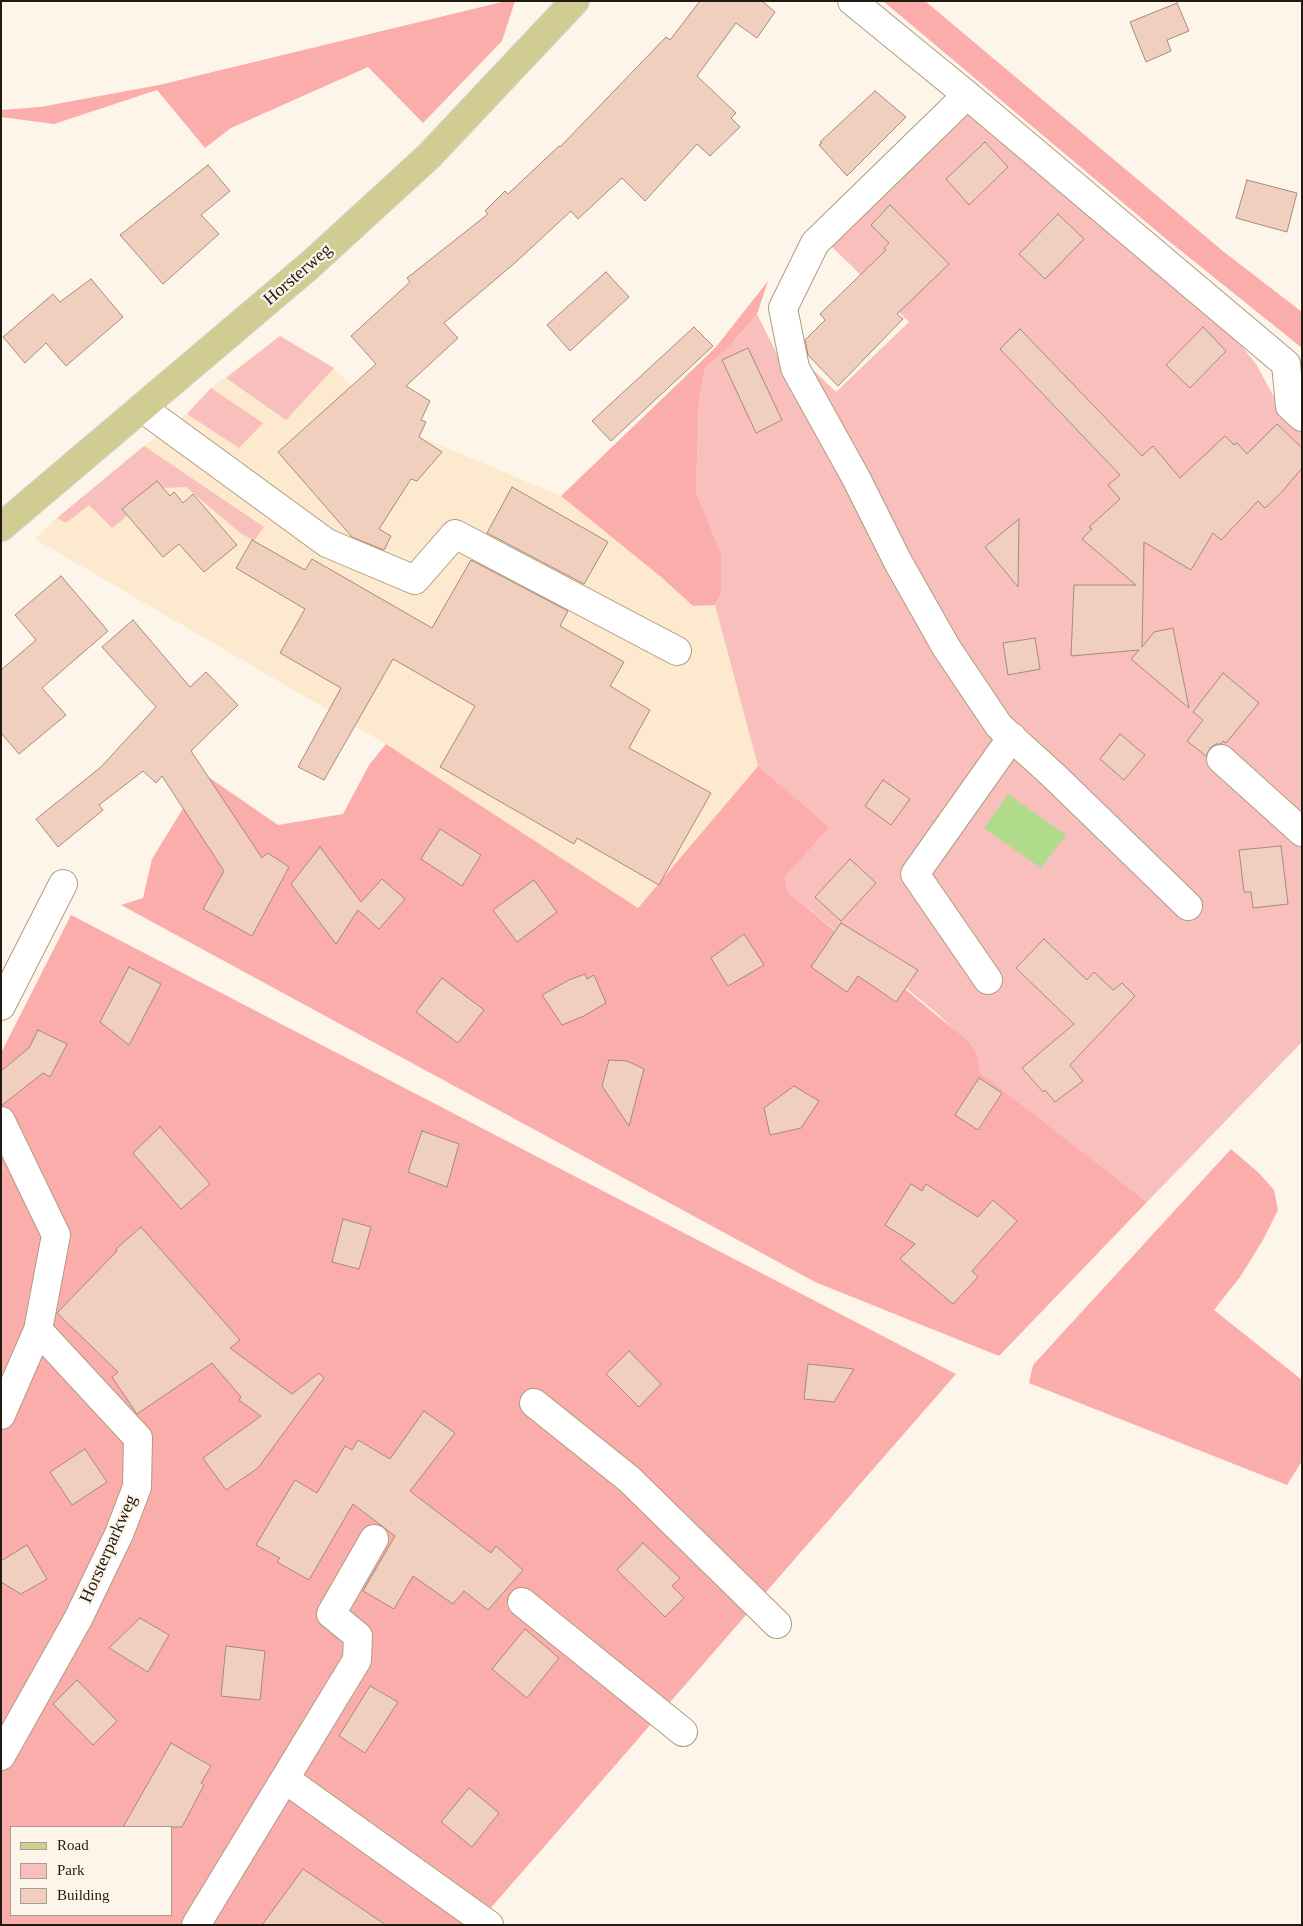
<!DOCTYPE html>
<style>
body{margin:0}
#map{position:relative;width:1303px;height:1926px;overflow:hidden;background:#fdf5e9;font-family:"Times New Roman",serif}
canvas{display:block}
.frame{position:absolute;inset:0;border:2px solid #211a10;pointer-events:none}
.legend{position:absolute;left:10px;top:1826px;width:162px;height:90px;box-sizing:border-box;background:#fdf5e9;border:1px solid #a59d92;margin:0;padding:6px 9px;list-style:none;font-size:15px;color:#211a10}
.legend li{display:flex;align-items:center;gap:10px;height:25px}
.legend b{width:25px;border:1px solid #a59d92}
</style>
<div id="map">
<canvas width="1303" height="1926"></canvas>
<div class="frame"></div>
<ul class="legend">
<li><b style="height:6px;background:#d1cc92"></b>Road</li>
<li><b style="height:14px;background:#f8bfbd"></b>Park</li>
<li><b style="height:14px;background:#f0cfbe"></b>Building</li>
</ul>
</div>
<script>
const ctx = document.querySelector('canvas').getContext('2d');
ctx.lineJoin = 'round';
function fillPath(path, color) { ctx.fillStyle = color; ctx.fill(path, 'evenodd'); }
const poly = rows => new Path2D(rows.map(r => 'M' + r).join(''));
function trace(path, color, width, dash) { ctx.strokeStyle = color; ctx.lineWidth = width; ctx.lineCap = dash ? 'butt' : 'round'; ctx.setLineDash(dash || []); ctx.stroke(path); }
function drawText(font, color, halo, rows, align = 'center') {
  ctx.font = font + ' "Times New Roman",serif'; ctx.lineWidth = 4.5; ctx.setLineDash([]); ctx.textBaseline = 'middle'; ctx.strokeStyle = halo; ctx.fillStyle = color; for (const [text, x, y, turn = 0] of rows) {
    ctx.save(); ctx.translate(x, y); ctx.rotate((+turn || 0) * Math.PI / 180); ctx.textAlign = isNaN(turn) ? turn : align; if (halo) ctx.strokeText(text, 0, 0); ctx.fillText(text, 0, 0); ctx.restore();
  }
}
fillPath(poly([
 [280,336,334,368,388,423,561,496,661,577,693,606,715,605,758,766,638,908,386,744,35,539,57,518,144,446,187,414,211,388]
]), '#fde9cd');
fillPath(poly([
 [972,105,1228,329,1256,364,1286,419,1302,433,1302,1042,1147,1202,979,1073,977,1053,938,1014,788,892,785,877,828,827,758,766,715,605,721,593,721,553,696,492,699,401,705,368,727,349,757,314,787,374,808,365,836,392,909,322,831,246],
 [280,336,334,368,286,420,226,378],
 [211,388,263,423,239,448,187,414],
 [144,446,264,527,254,541,239,532,186,487,163,488,112,528,89,505,66,523,57,518]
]), '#f8bfbd');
fillPath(poly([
 [506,1,515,1,502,41,423,123,368,67,231,128,205,148,157,90,54,124,1,117,1,110,40,107,159,85],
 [883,1,925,1,1224,252,1302,312,1302,348,1165,238],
 [768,281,757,314,727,349,705,368,699,401,696,492,721,553,721,593,715,605,693,606,661,577,561,496,716,347],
 [386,744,638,908,758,766,829,827,785,877,788,892,969,1042,977,1053,980,1073,1147,1202,999,1356,815,1282,121,905,143,898,152,859,204,774,278,825,343,814,369,765],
 [71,915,956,1374,476,1925,1,1925,1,1053],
 [11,1827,171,1827,171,1915,11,1915],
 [1231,1149,1259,1173,1274,1190,1278,1210,1263,1240,1240,1277,1214,1310,1302,1380,1302,1461,1287,1485,1029,1383,1033,1365]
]), '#fbadac');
fillPath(poly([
 [1008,794,1066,835,1041,868,984,828]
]), '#afdb8b');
const building = poly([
 [700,1,762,1,775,12,757,38,736,23,697,76,736,113,731,118,740,127,710,156,697,144,645,201,622,178,578,219,571,211,516,262,444,323,458,338,406,386,430,401,421,420,426,422,419,437,442,452,417,481,411,479,379,529,391,536,384,550,352,537,278,452,376,364,351,336,410,282,407,278,488,214,485,211,505,191,508,194,559,146,560,147,666,37,670,40,700,1],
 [1177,3,1189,31,1167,40,1171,51,1146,62,1130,22,1177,3],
 [875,91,906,117,847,176,819,145,822,143,820,142,875,91],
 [985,142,1008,167,969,205,946,179,985,142],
 [208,165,230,191,201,215,219,234,163,284,120,235,208,165],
 [1247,180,1297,193,1287,232,1236,218,1247,180],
 [890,205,949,264,897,314,903,319,838,386,808,355,805,340,825,320,820,314,886,250,884,248,889,243,871,225,890,205],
 [1058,214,1084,239,1045,279,1019,254,1058,214],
 [606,272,629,297,570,351,547,325,606,272],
 [91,279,123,317,66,366,46,343,25,363,3,337,53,294,60,302,91,279],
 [694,327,713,346,611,441,592,421,694,327],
 [1203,327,1226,351,1190,388,1166,365,1203,327],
 [1020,329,1142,456,1153,446,1180,478,1225,436,1234,445,1237,443,1247,454,1277,424,1302,448,1302,468,1281,493,1265,508,1258,501,1221,540,1213,533,1191,570,1144,542,1142,647,1154,632,1173,628,1189,708,1131,659,1139,650,1071,656,1074,585,1136,585,1082,539,1092,529,1089,527,1120,499,1108,485,1120,475,1000,349,1020,329],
 [748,348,782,420,756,433,722,360,748,348],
 [157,481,170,496,174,492,183,503,193,494,237,545,204,572,179,544,163,557,122,509,157,481],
 [512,487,608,542,584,584,487,533,512,487],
 [1019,519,1018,587,985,547,1019,519],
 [252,540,305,570,312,559,432,628,471,560,568,611,560,626,624,662,610,686,650,710,629,748,711,793,659,885,577,838,574,844,440,767,475,706,393,659,324,780,298,767,341,688,280,653,305,609,236,568,252,540],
 [61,576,108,631,42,688,66,715,19,754,1,733,1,670,36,640,15,615,61,576],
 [133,620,190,687,206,672,238,705,191,751,262,858,268,853,289,867,252,936,203,909,224,871,162,776,156,783,143,771,99,805,103,810,58,847,36,819,101,767,156,707,102,647,133,620],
 [1035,638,1040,669,1008,675,1003,643,1035,638],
 [1223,673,1259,703,1226,743,1223,741,1221,744,1216,744,1210,748,1206,756,1187,741,1203,720,1193,712,1223,673],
 [1120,734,1145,755,1124,780,1100,759,1120,734],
 [883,780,910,799,891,825,865,806,883,780],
 [440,829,481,855,462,886,421,859,440,829],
 [1281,846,1288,904,1253,908,1251,892,1244,892,1239,850,1281,846],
 [320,847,361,902,382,879,405,899,379,929,358,910,336,944,291,884,320,847],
 [850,859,876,883,841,921,815,897,850,859],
 [534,880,557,912,517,942,493,910,534,880],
 [841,923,918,970,896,1002,858,976,847,992,811,967,841,923],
 [744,934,764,965,728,986,711,958,744,934],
 [1044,939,1087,980,1094,972,1113,990,1122,983,1135,996,1070,1065,1083,1081,1055,1102,1045,1090,1043,1092,1022,1068,1074,1024,1016,968,1044,939],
 [129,967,161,984,129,1045,100,1022,129,967],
 [585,974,587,979,594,975,606,1003,584,1016,562,1025,542,995,569,980,585,974],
 [442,978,484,1010,458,1043,416,1012,442,978],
 [38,1030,67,1044,50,1077,43,1073,1,1106,1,1071,29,1048,38,1030],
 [609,1060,627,1061,644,1069,629,1126,602,1086,609,1060],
 [979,1078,1002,1093,978,1130,955,1115,979,1078],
 [794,1086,819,1101,801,1128,770,1135,764,1108,794,1086],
 [160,1127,210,1184,181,1209,133,1153,160,1127],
 [422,1131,459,1144,447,1187,408,1172,422,1131],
 [911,1184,922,1191,926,1184,978,1217,993,1200,1017,1221,972,1271,978,1277,953,1304,900,1259,915,1244,885,1225,911,1184],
 [343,1219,371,1227,359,1269,332,1262,343,1219],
 [141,1227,240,1340,230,1348,292,1394,319,1373,324,1378,258,1468,226,1490,203,1458,261,1416,239,1400,241,1397,212,1363,137,1414,112,1377,118,1372,57,1313,117,1251,116,1249,141,1227],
 [629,1351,661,1384,639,1407,606,1374,629,1351],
 [808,1364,854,1369,834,1402,804,1399,808,1364],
 [424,1411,455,1433,410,1491,491,1553,496,1546,523,1570,488,1610,464,1591,453,1604,413,1576,394,1609,363,1591,395,1536,353,1504,309,1580,277,1562,280,1558,256,1545,295,1480,317,1493,345,1446,352,1450,358,1440,390,1459,424,1411],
 [85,1449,107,1482,72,1505,50,1472,85,1449],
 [643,1543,680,1578,672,1586,684,1598,665,1617,617,1570,643,1543],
 [27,1545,47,1579,21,1594,1,1582,1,1561,27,1545],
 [140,1618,169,1635,148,1672,109,1648,140,1618],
 [525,1629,559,1658,527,1698,492,1669,525,1629],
 [226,1646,265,1651,260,1700,221,1696,226,1646],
 [77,1680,117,1721,93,1745,53,1704,77,1680],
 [370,1686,398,1702,365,1753,339,1736,370,1686],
 [171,1743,211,1766,201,1783,204,1785,182,1827,123,1827,171,1743],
 [469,1788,499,1813,472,1847,441,1822,469,1788],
 [303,1869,386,1925,262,1925,303,1869]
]);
fillPath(building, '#f0cfbe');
trace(building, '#a88a7a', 1);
const minor = poly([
 [852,1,967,95,1286,364,1290,406,1302,417],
 [967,95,815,243,783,308,795,368,856,478,898,562,946,647,999,726,1053,775,1188,906],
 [142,408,327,543,415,580,455,534,677,651],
 [1221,759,1302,832],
 [988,980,915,874,1012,737],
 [1,1006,63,884],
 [1,1121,56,1235,38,1330,1,1415],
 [534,1403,629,1479,777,1624],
 [522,1602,683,1732],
 [1,1756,78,1619,119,1534,137,1487,138,1438,38,1330],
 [285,1779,489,1925],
 [196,1925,357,1660,358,1636,331,1614,374,1539]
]);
const major = poly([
 [1,527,310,265,429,156,575,1]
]);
trace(minor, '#b09c81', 30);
trace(major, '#d7d6d4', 30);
trace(minor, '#fff', 28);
trace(major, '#d1cc92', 28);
drawText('18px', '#211a10', '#fdf5e9', [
 ["Horsterweg",298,275,-41],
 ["Horsterparkweg",109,1549,-66]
]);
</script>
